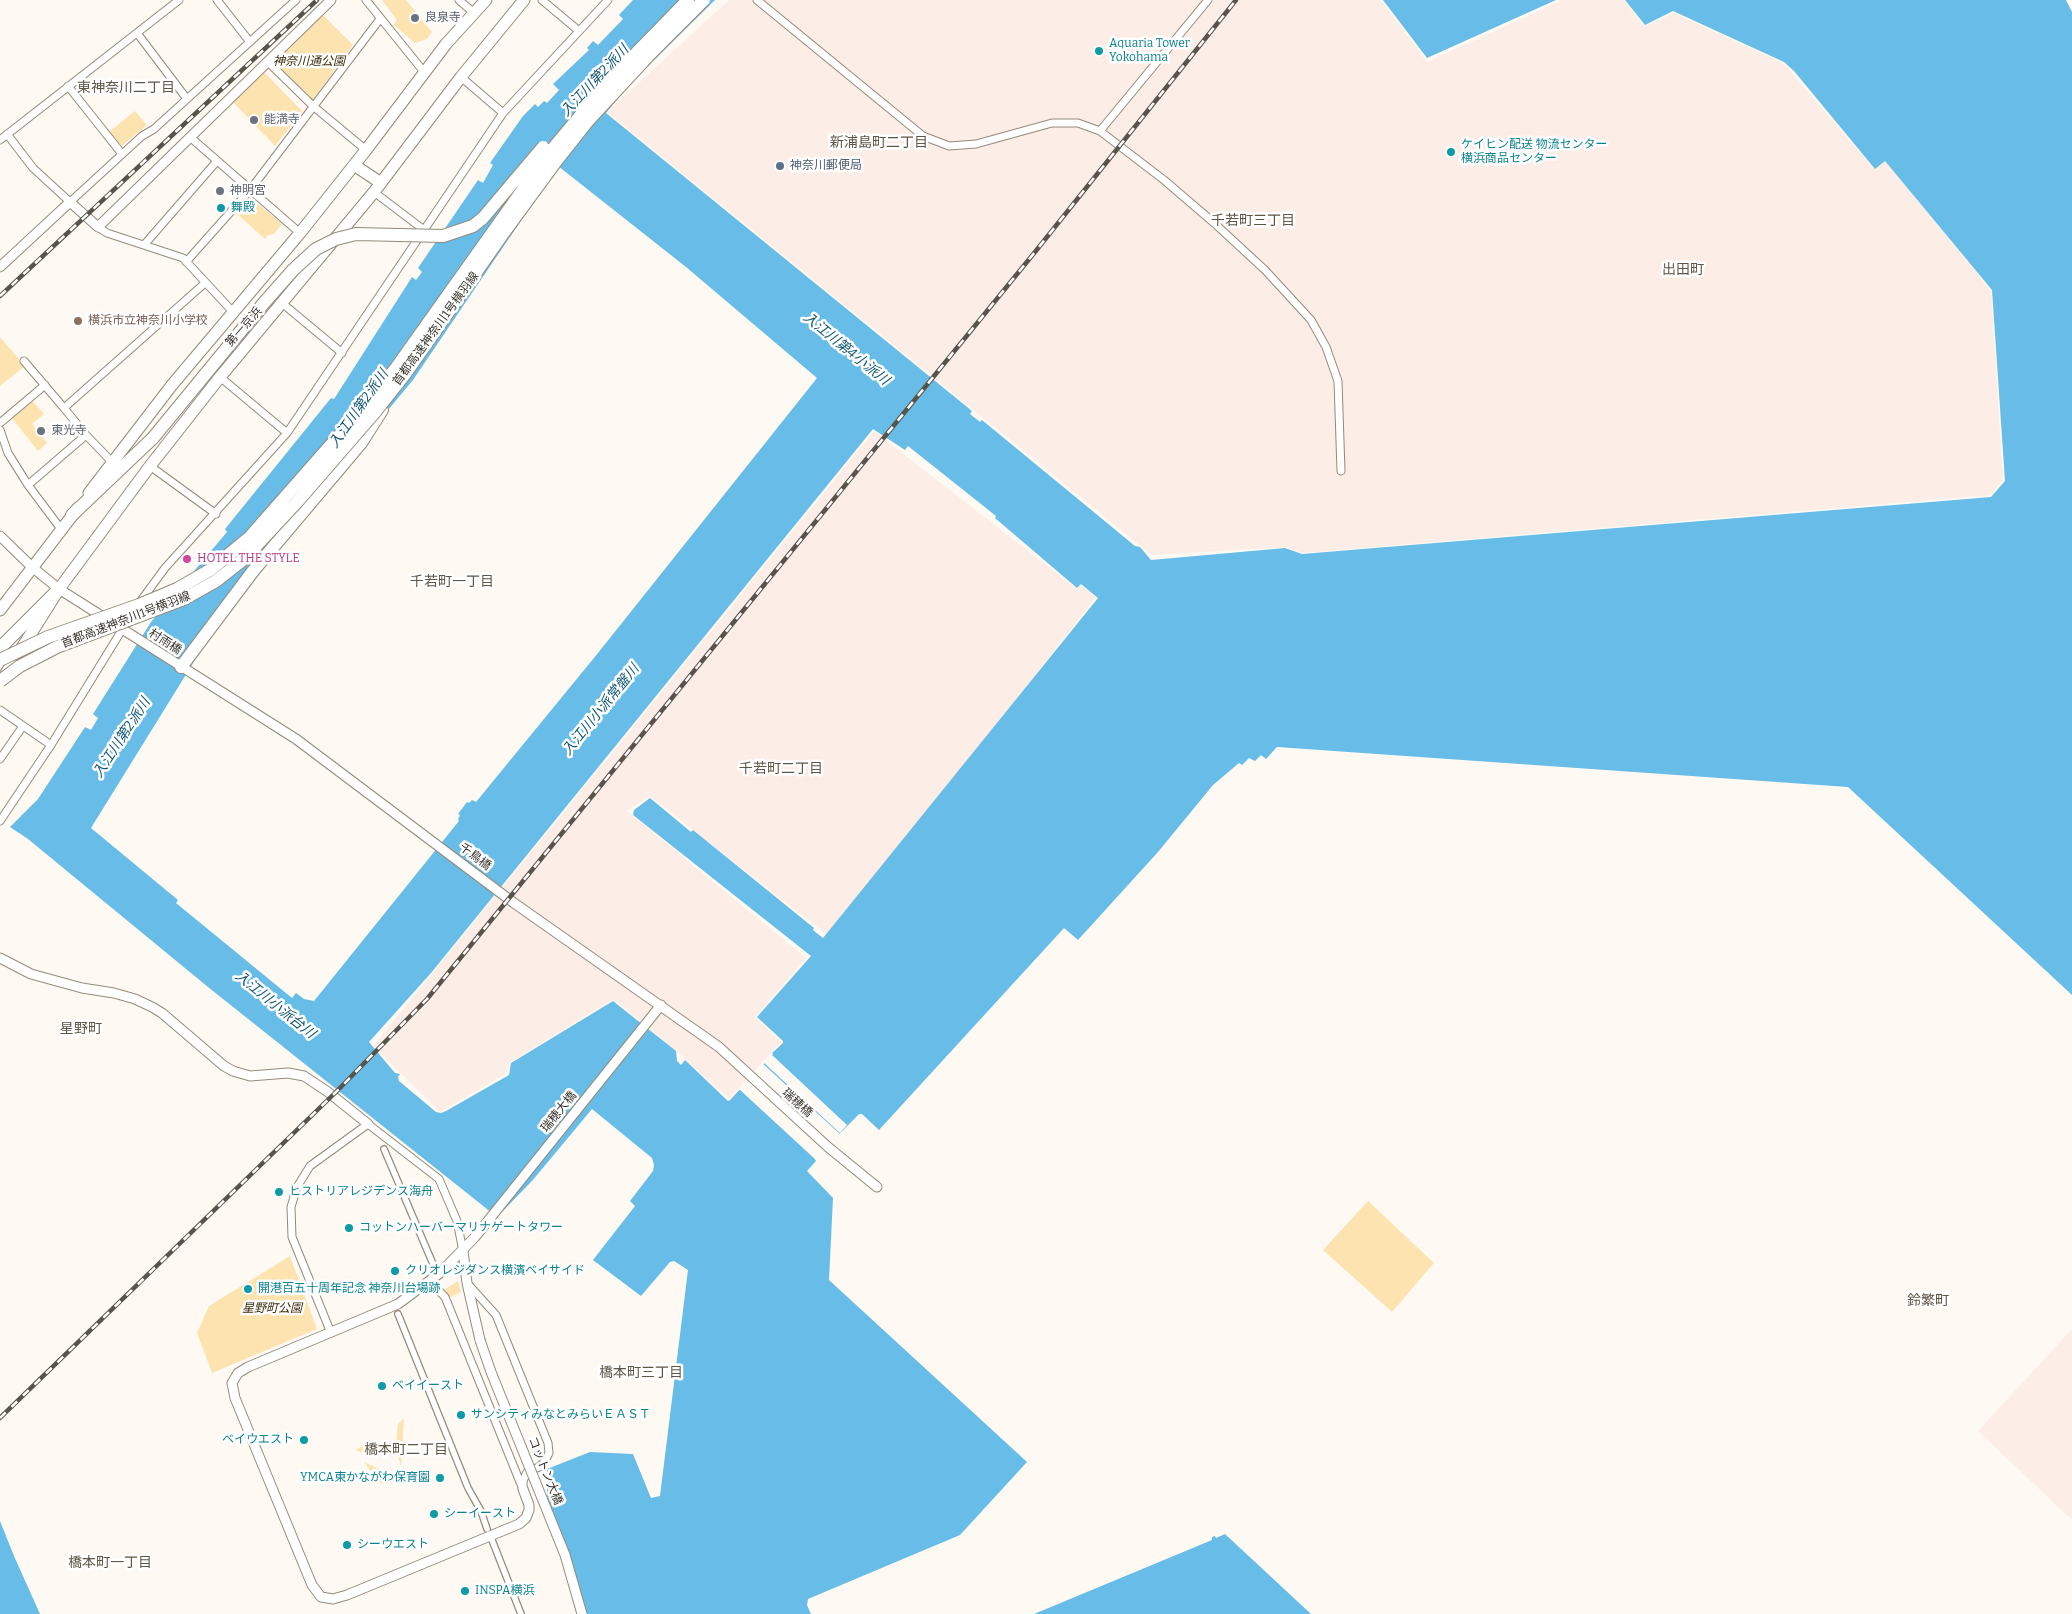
<!DOCTYPE html>
<meta charset="utf-8">
<style>
body{margin:0}
canvas{display:block;background:#fefaf3}
</style>
<canvas width="2072" height="1614"></canvas>
<script>
const ctx = document.querySelector('canvas').getContext('2d');
ctx.lineJoin = 'round';
function fillPath(path, color) { ctx.fillStyle = color; ctx.fill(path, 'evenodd'); }
const poly = rows => new Path2D(rows.map(r => 'M' + r).join(''));
function trace(path, color, width, dash) { ctx.strokeStyle = color; ctx.lineWidth = width; ctx.lineCap = dash ? 'butt' : 'round'; ctx.setLineDash(dash || []); ctx.stroke(path); }
function drawText(font, color, halo, rows, align = 'center') {
  ctx.font = font + ' Bitter,"Noto Sans JP",serif'; ctx.lineWidth = 5; ctx.setLineDash([]); ctx.textBaseline = 'middle'; ctx.strokeStyle = halo; ctx.fillStyle = color; for (const [text, x, y, turn = 0] of rows) {
    ctx.save(); ctx.translate(x, y); ctx.rotate((+turn || 0) * Math.PI / 180); ctx.textAlign = isNaN(turn) ? turn : align; if (halo) ctx.strokeText(text, 0, 0); ctx.fillText(text, 0, 0); ctx.restore();
  }
}
fillPath(poly([
 [729,0,1381,0,1427,62,1562,0,1623,0,1644,26,1674,13,1783,63,1874,169,1885,161,1991,291,2003,480,1991,495,1302,553,1285,547,1152,555,607,112],
 [874,431,1077,589,1080,585,1096,597,974,753,826,934,650,796,627,811,806,958,755,1017,781,1042,729,1099,681,1055,613,999,509,1063,507,1073,440,1112,373,1046],
 [2072,1329,2072,1520,1978,1431]
]), '#fcede7');
fillPath(poly([
 [382,0,406,0,432,32,427,39,415,43,394,25,397,20],
 [321,13,353,45,312,101,275,65,275,60],
 [263,71,302,111,275,146,232,101],
 [135,111,147,125,122,146,109,132],
 [250,197,282,224,274,234,268,235,265,239,236,213],
 [0,337,25,366,0,386],
 [31,399,44,414,32,424,47,443,38,451,11,417],
 [1368,1201,1434,1263,1392,1312,1323,1250],
 [290,1256,317,1329,212,1373,197,1333,209,1306],
 [458,1281,461,1292,449,1298,444,1290],
 [404,1418,401,1466,396,1449,398,1424],
 [376,1443,365,1454,356,1450,365,1444],
 [364,1462,391,1475,381,1484]
]), '#fde3b0');
fillPath(poly([
 [633,0,715,0,630,84,606,113,972,411,970,414,980,422,982,420,1135,546,1140,547,1151,560,1285,548,1302,554,1991,497,2005,481,1992,290,1885,161,1875,169,1794,71,1784,62,1673,11,1645,25,1625,0,2066,0,2072,12,2072,995,1848,787,1277,747,1266,759,1261,755,1255,761,1249,758,1242,765,1239,763,1213,785,1158,852,1078,940,1064,928,879,1130,862,1114,859,1114,815,1159,816,1161,807,1171,833,1198,829,1280,1027,1462,960,1535,808,1599,807,1605,811,1614,578,1614,547,1502,547,1469,590,1452,633,1454,651,1498,660,1496,688,1270,674,1261,670,1262,641,1296,593,1260,635,1206,630,1201,653,1171,654,1165,652,1158,592,1109,532,1181,497,1217,208,987,28,839,10,827,38,799,85,727,91,730,98,718,93,714,151,622,227,532,225,529,331,398,334,399,412,277,416,280,422,272,418,268,478,180,483,183,493,165,490,163,523,116,535,104,538,107,544,101,547,103,559,90,553,84,589,50,587,48,593,41,598,45,623,19,619,15],
 [558,166,686,267,817,378,598,653,476,802,472,800,469,803,467,802,458,814,460,815,458,819,459,821,314,1001,304,999,296,993,292,998,176,903,178,900,91,828,203,647,368,434,413,380],
 [873,429,905,450,908,446,996,516,995,518,1077,588,1081,584,1098,598,823,938,813,930,814,928,693,830,691,832,650,798,634,810,633,815,811,956,757,1017,783,1041,783,1043,772,1053,773,1054,730,1100,728,1101,685,1060,681,1065,677,1061,676,1051,613,1001,511,1063,509,1075,446,1111,441,1113,436,1112,399,1081,398,1077,400,1074,395,1073,369,1042,431,973],
 [1383,0,1556,0,1427,58],
 [0,1521,14,1556,40,1614,0,1614],
 [1225,1534,1311,1614,1034,1614,1212,1540,1212,1537,1215,1536,1216,1538]
]), '#67bde7');
fillPath(poly([
 [771,1054,847,1125,840,1133,763,1062],
 [762,1063,840,1134,816,1160,739,1089]
]), '#fefaf3');
const pedestrian = poly([
 [384,1149,433,1264],
 [398,1314,468,1488,481,1511,487,1529],
 [492,1540,521,1614]
]);
const minor = poly([
 [217,0,250,42],
 [366,0,424,72],
 [459,0,474,13],
 [542,0,579,31],
 [757,0,923,136,949,146,976,144,1052,123,1078,123,1100,131,1164,180,1213,222,1265,270,1311,320,1326,347,1338,381,1341,471],
 [137,33,187,99],
 [268,62,313,106,366,150],
 [461,77,503,113],
 [68,86,122,154],
 [1100,131,1208,0],
 [7,134,33,168,70,202,142,136,154,129,296,0],
 [190,137,300,233],
 [0,140,179,0],
 [374,192,424,230],
 [98,227,107,233,183,258,233,312],
 [144,245,217,161],
 [186,262,250,190,380,19],
 [282,303,342,353],
 [24,361,64,408,205,283],
 [220,377,287,433],
 [64,408,86,435,113,463],
 [0,423,45,385],
 [0,430,8,453,28,485,61,529],
 [150,466,216,514],
 [28,485,86,435],
 [140,602,165,568,287,433,503,113,608,0],
 [0,710,51,745],
 [0,759,23,726],
 [0,821,51,745,125,625],
 [467,1283,496,1315,548,1443,549,1453,545,1461,539,1467,527,1472,523,1481,523,1489],
 [422,1288,438,1290,445,1297,522,1487],
 [331,1333,292,1237,291,1207,297,1187,310,1166,368,1124,439,1179,457,1221,463,1251]
]);
const tertiary = poly([
 [0,267,70,202,98,227,331,0],
 [0,536,32,567,59,589,296,739,514,903,719,1047,828,1147,877,1187],
 [0,958,31,974,82,988,114,993,135,999,152,1007,162,1013,224,1066,233,1071,250,1076,288,1073,304,1076,328,1092,368,1124],
 [463,1251,467,1283,480,1340],
 [523,1489,529,1505,529,1510,526,1518,519,1524,347,1595,333,1599,321,1597,312,1585,235,1398,232,1383,238,1373,248,1367,398,1304,440,1273,475,1237,661,1005]
]);
const trunk = poly([
 [354,165,381,183],
 [89,493,172,385,300,233,366,150,446,44,486,0],
 [0,610,78,508],
 [3,678,59,589,150,466,220,377,374,192,461,77,524,0]
]);
const motorway = poly([
 [72,515,153,438],
 [0,648,59,589],
 [181,667,253,571,361,443,382,410]
]);
trace(pedestrian, '#948b7a', 8);
trace(minor, '#948b7a', 9);
trace(tertiary, '#948b7a', 11);
trace(trunk, '#948b7a', 13);
trace(motorway, '#948b7a', 14);
trace(pedestrian, '#fff', 5.5);
trace(minor, '#fff', 7);
trace(tertiary, '#fff', 9);
trace(trunk, '#fff', 11);
trace(motorway, '#fff', 12);
const rail = poly([
 [0,296,317,0],
 [0,1418,336,1092,427,999,1035,252,1236,0]
]);
trace(rail, '#57544c', 4.5);
trace(rail, '#fff', 2.5, [8]);
const tertiaryBridge = poly([
 [480,1340,491,1372,565,1555,582,1614]
]);
const motorwayBridge = poly([
 [153,438,263,304,293,270,316,249,336,239,356,234,443,236,473,226,483,218,543,147],
 [0,660,48,637,139,605,177,589,210,570,249,538,367,404,396,368,549,153,611,79,688,0],
 [0,681,20,666,57,647,184,599,216,581,244,559,297,502,375,412,405,374,502,235,557,160,587,122,651,53,704,0]
]);
trace(tertiaryBridge, '#948b7a', 11, []);
trace(motorwayBridge, '#948b7a', 14, []);
trace(tertiaryBridge, '#fff', 9);
trace(motorwayBridge, '#fff', 12);
for (const [x, y, r, color] of [
 [415,18,5,"#6b7280"],
 [1099,51,5,"#0f9aa8"],
 [254,120,5,"#6b7280"],
 [1451,152,5,"#0f9aa8"],
 [780,166,5,"#5c6f8a"],
 [220,191,5,"#6b7280"],
 [221,208,5,"#0f9aa8"],
 [78,321,5,"#8d6e63"],
 [41,431,5,"#6b7280"],
 [187,559,5,"#d1479c"],
 [279,1192,5,"#0f9aa8"],
 [349,1228,5,"#0f9aa8"],
 [395,1271,5,"#0f9aa8"],
 [248,1289,5,"#0f9aa8"],
 [382,1386,5,"#0f9aa8"],
 [461,1415,5,"#0f9aa8"],
 [304,1440,5,"#0f9aa8"],
 [440,1478,5,"#0f9aa8"],
 [434,1514,5,"#0f9aa8"],
 [347,1545,5,"#0f9aa8"],
 [465,1591,5,"#0f9aa8"]
]) { const dot = new Path2D(); dot.arc(x, y, r, 0, 2 * Math.PI); ctx.fillStyle = color; ctx.fill(dot); trace(dot, '#fff', 2); }
drawText('12px', '#5b616d', '#fff', [
 ["良泉寺",425,18],
 ["能満寺",264,120],
 ["神明宮",230,191],
 ["東光寺",51,431]
], 'left');
drawText('12px', '#0d838f', '#fff', [
 ["Aquaria Tower",1109,44],
 ["Yokohama",1109,58],
 ["ケイヒン配送 物流センター",1461,145],
 ["横浜商品センター",1461,159],
 ["舞殿",231,208],
 ["ヒストリアレジデンス海舟",289,1192],
 ["コットンハーバーマリナゲートタワー",359,1228],
 ["クリオレジダンス横濱ベイサイド",405,1271],
 ["開港百五十周年記念 神奈川台場跡",258,1289],
 ["ベイイースト",392,1386],
 ["サンシティみなとみらいＥＡＳＴ",471,1415],
 ["ベイウエスト",294,1440,"right"],
 ["YMCA東かながわ保育園",430,1478,"right"],
 ["シーイースト",444,1514],
 ["シーウエスト",357,1545],
 ["INSPA横浜",475,1591]
], 'left');
drawText('italic 12px', '#3b2c0a', '#fff', [
 ["神奈川通公園",309,62],
 ["星野町公園",272,1309]
]);
drawText('12px', '#4e5e75', '#fff', [
 ["神奈川郵便局",790,166]
], 'left');
drawText('12px', '#785e54', '#fff', [
 ["横浜市立神奈川小学校",88,321]
], 'left');
drawText('12px', '#36332b', '#fff', [
 ["第一京浜",244,327,-49],
 ["首都高速神奈川1号横羽線",436,329,-54],
 ["首都高速神奈川1号横羽線",126,620,-21],
 ["村雨橋",165,642,33],
 ["千鳥橋",475,857,37],
 ["瑞穂橋",797,1103,42],
 ["瑞穂大橋",559,1112,-51],
 ["コットン大橋",545,1471,68]
]);
drawText('12px', '#b23c85', '#fff', [
 ["HOTEL THE STYLE",197,559]
], 'left');
drawText('italic 14px', '#125773', '#fff', [
 ["入江川第2派川",595,81,-47],
 ["入江川第4小派川",846,349,39],
 ["入江川第2派川",359,409,-55],
 ["入江川小派常盤川",601,710,-51],
 ["入江川第2派川",122,738,-57],
 ["入江川小派台川",275,1005,39]
]);
drawText('14px', '#5e5646', '#fff', [
 ["東神奈川二丁目",126,88],
 ["新浦島町二丁目",879,143],
 ["千若町三丁目",1253,221],
 ["出田町",1683,270],
 ["千若町一丁目",452,582],
 ["千若町二丁目",781,769],
 ["星野町",81,1029],
 ["鈴繁町",1928,1301],
 ["橋本町三丁目",641,1373],
 ["橋本町二丁目",406,1450],
 ["橋本町一丁目",110,1563]
]);
</script>
